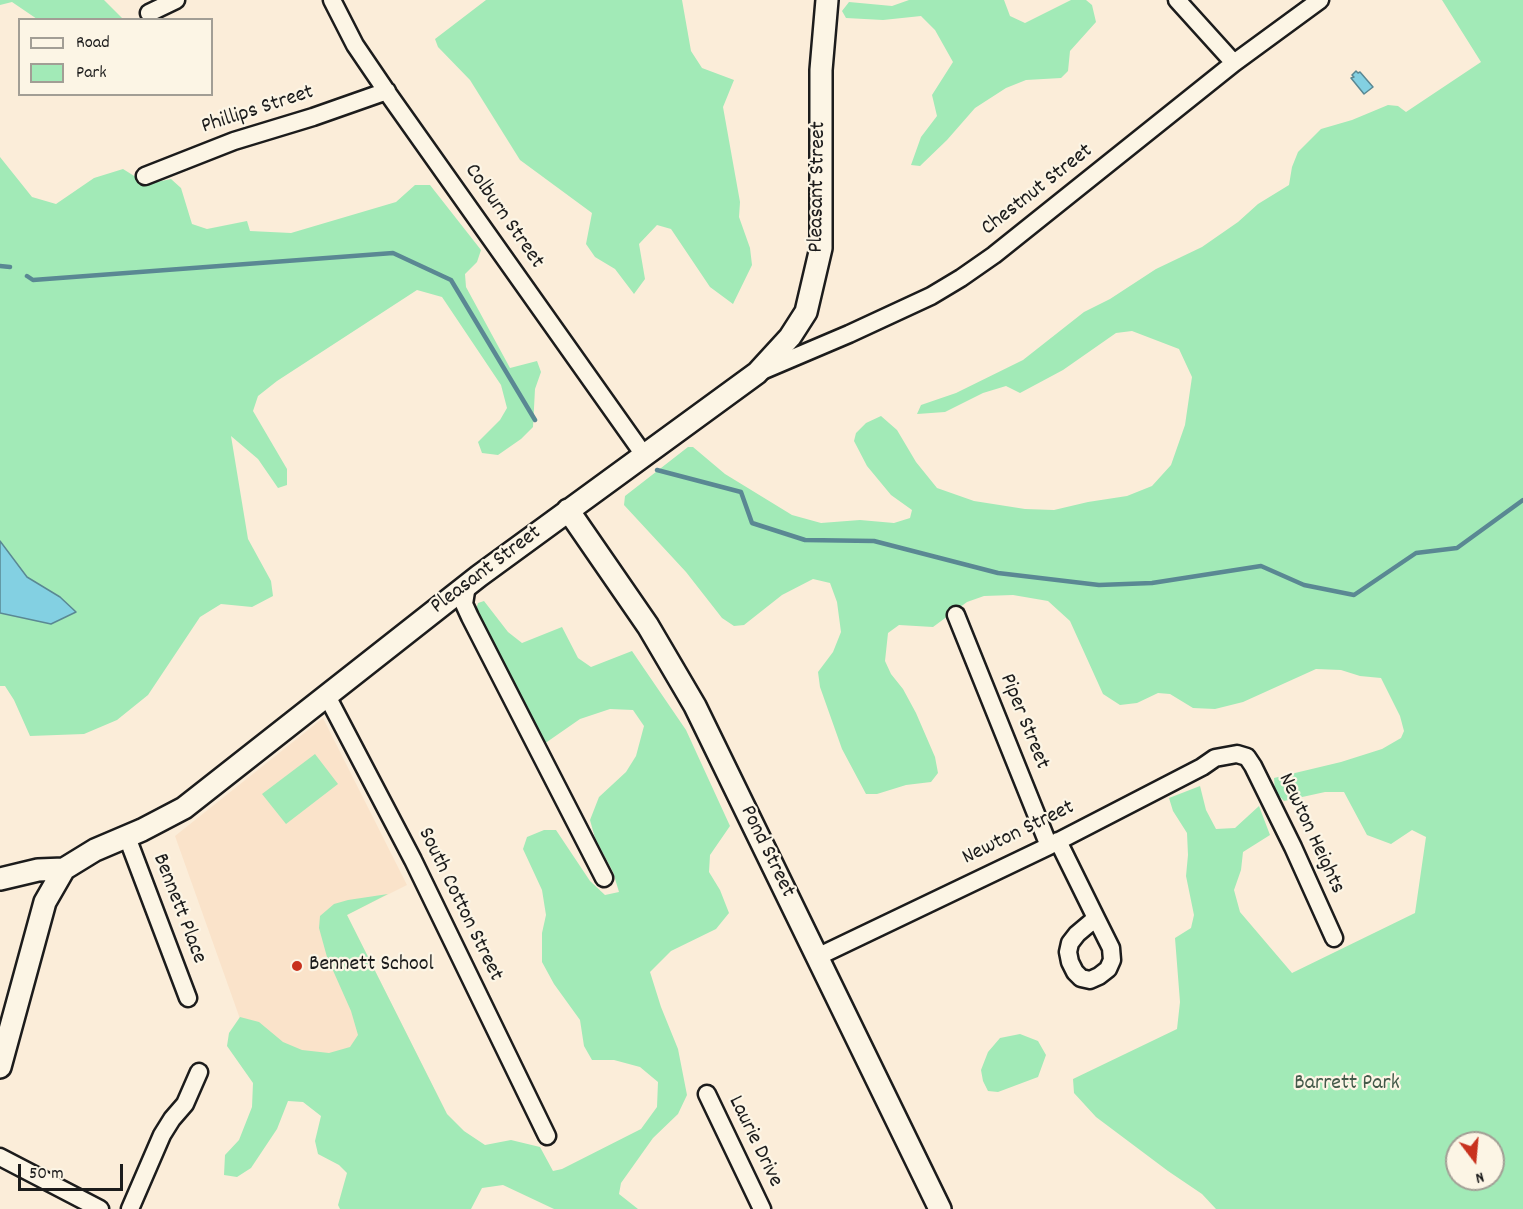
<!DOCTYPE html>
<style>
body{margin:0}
#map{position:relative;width:1523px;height:1209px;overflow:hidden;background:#fbedd9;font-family:Dekko,sans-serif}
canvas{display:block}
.legend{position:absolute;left:18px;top:18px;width:195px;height:78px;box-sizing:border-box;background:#fcf5e5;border:2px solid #a29e95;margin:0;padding:8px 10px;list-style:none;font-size:18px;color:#1c1c1c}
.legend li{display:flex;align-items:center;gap:12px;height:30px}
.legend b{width:30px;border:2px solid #a29e95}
.north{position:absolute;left:1445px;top:1131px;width:60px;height:60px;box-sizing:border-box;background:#fcf5e5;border:2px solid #a29e95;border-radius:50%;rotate:164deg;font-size:16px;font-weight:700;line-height:24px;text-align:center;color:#1c1c1c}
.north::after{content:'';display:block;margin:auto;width:21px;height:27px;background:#c8321e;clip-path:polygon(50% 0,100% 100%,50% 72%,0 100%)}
.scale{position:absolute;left:18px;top:1164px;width:105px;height:27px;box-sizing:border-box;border:3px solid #1c1c1c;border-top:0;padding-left:8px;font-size:18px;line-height:21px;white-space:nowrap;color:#1c1c1c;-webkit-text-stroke:4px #fcf5e5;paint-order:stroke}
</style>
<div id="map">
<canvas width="1523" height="1209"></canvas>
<ul class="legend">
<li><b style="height:8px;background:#fcf5e5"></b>Road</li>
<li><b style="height:16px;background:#a2eab7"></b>Park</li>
</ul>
<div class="north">N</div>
<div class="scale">50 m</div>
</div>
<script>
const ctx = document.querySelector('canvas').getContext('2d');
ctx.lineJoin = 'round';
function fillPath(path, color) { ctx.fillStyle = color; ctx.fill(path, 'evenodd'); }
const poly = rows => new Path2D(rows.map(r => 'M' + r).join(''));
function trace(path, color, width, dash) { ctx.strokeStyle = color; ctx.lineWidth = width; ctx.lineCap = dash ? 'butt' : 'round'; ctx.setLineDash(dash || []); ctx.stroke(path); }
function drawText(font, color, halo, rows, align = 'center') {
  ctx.font = font + ' Dekko,sans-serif'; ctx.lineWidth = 4.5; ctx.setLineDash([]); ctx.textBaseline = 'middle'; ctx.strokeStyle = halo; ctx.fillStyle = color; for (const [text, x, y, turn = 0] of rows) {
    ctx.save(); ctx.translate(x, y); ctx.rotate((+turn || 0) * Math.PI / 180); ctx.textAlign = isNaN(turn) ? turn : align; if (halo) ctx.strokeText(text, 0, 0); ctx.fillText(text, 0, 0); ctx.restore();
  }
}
fillPath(poly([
 [323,718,407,885,347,915,447,1114,255,1061,175,836]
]), '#fae3ca');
fillPath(poly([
 [0,0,104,0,122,18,37,19,12,2,0,5],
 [486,0,682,0,691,51,702,68,734,80,723,107,740,202,739,217,750,248,752,265,733,304,710,287,671,229,657,225,639,244,645,279,634,294,615,269,595,257,586,244,592,213,520,160,470,80,438,47,435,39],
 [909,0,1004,0,1010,16,1025,23,1071,0,1086,0,1092,5,1096,22,1070,51,1068,71,1061,78,1026,80,1006,88,975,108,947,140,920,166,911,165,921,137,937,116,932,95,953,62,935,30,921,16,883,20,846,18,842,11,849,2,892,6],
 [1442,0,1523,0,1523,1209,1216,1209,1202,1194,1168,1171,1096,1117,1074,1093,1073,1079,1177,1029,1180,1002,1175,938,1191,928,1194,915,1186,876,1188,855,1187,833,1173,811,1169,798,1200,786,1206,810,1216,829,1235,828,1259,806,1270,835,1243,852,1241,870,1234,890,1240,912,1292,973,1415,913,1426,837,1412,830,1391,844,1367,835,1344,792,1325,792,1284,801,1275,791,1274,778,1341,762,1382,749,1401,738,1404,731,1400,716,1381,678,1360,676,1341,670,1316,669,1243,702,1215,709,1193,708,1170,694,1158,693,1137,703,1120,705,1103,694,1070,621,1048,601,1013,595,984,596,967,602,933,627,899,625,888,633,885,661,891,674,903,689,916,713,935,757,938,773,931,782,906,785,877,794,866,794,842,749,820,687,818,672,833,652,841,632,837,602,830,583,813,579,782,595,744,625,734,626,722,618,686,572,624,505,625,496,688,447,693,447,725,474,792,515,821,523,860,520,894,523,910,518,912,510,891,495,867,466,854,441,856,433,866,423,881,416,897,430,916,462,937,488,974,501,1025,509,1054,510,1088,502,1127,496,1152,486,1171,465,1185,425,1192,377,1179,349,1132,331,1116,333,1063,370,1020,393,1006,386,983,393,945,412,917,414,921,405,956,393,1023,360,1084,312,1110,299,1156,269,1202,247,1238,222,1258,204,1289,185,1292,167,1298,152,1321,129,1352,120,1388,105,1398,106,1406,112,1481,62],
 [1457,1143,1493,1143,1493,1179,1457,1179],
 [0,157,32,197,56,204,94,178,123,169,147,184,171,179,181,188,192,224,207,229,247,221,250,231,291,233,396,202,415,185,430,185,481,250,477,262,465,274,466,287,510,368,537,361,541,372,535,389,533,427,521,439,498,455,482,453,478,442,500,420,507,408,501,385,442,297,417,290,277,381,258,396,253,411,287,469,287,485,278,488,258,459,231,436,248,539,271,581,273,596,252,607,221,604,200,617,148,695,117,720,84,734,30,736,14,700,5,686,0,686,0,613,51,624,60,597,27,577,0,541],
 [484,601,508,632,522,643,562,627,578,658,591,667,632,651,686,730,730,826,710,855,709,872,720,890,729,913,716,929,671,951,650,972,661,1007,678,1049,687,1095,678,1114,653,1138,621,1183,619,1194,638,1209,554,1209,503,1185,482,1188,471,1209,340,1209,338,1205,347,1173,339,1165,318,1154,315,1141,321,1116,303,1102,288,1101,277,1129,251,1168,237,1177,224,1175,225,1155,239,1140,252,1107,253,1083,227,1046,229,1033,240,1017,259,1022,283,1042,302,1050,329,1053,350,1047,358,1035,351,1011,327,957,319,928,320,916,334,904,348,900,388,894,347,915,447,1114,464,1131,485,1145,511,1140,540,1147,553,1171,562,1169,641,1129,657,1107,658,1082,640,1067,614,1060,592,1060,584,1046,580,1020,554,984,542,962,542,933,546,915,542,890,523,849,527,837,544,830,556,830,590,881,605,895,619,892,613,872,595,838,590,820,599,797,626,772,636,756,644,726,633,710,610,709,580,719,544,744,475,613,478,603],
 [315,754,338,784,286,824,262,794],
 [1020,1034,1038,1041,1046,1055,1038,1077,998,1092,988,1091,983,1081,981,1070,988,1052,1000,1038]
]), '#a2eab7');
const water = poly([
 [1356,71,1358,73,1360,72,1373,87,1364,94,1351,78,1354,77,1352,75,1356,71],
 [0,541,27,577,60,597,76,612,51,624,0,613,0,541]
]);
fillPath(water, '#83d0e2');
trace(water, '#5a8893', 1.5);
trace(poly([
 [0,266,10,267],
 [27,276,33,280,393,253,451,280,535,420],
 [657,470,741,492,752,523,805,540,874,541,998,573,1099,585,1152,583,1261,566,1304,585,1354,595,1416,553,1457,548,1523,500]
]), '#5a8893', 4.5);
const minor = poly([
 [332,0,355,45,389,95,644,455],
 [1177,0,1234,63],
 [149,13,176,0],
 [145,176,234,141,313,117,387,91],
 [762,371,849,334,931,296,961,278,994,255,1234,63,1320,0],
 [467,585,464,604,470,617,604,878],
 [956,615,1049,846],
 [327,696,413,860,547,1136],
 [127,837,188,998],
 [1058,841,1096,918,1111,948,1112,960,1108,969,1099,976,1090,980,1081,978,1075,972,1070,962,1068,952,1070,943,1077,934,1096,918],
 [817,957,1049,846,1202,767,1215,758,1237,754,1247,757,1253,766,1293,847,1334,938],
 [707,1094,762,1209],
 [0,1157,100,1209],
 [130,1209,162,1135,172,1119,185,1104,199,1072]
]);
const tertiary = poly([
 [568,510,648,626,695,706,940,1209],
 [0,879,38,870,64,869],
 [0,1067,45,902,64,869,95,850,142,830,184,808,479,576,757,373,790,337,806,312,821,248,821,70,827,0]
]);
trace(minor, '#1c1c1c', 21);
trace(tertiary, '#1c1c1c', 26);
trace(minor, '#fcf5e5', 16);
trace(tertiary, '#fcf5e5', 21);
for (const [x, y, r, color] of [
 [297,966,6,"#c8321e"]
]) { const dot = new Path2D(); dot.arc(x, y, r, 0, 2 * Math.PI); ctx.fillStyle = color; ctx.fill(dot); trace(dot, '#fcf5e5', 2); }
drawText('22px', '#1c1c1c', '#fcf5e5', [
 ["Phillips Street",258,111,-18],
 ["Pleasant Street",819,187,-89],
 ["Chestnut Street",1038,191,-38],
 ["Colburn Street",503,217,55],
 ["Pleasant Street",487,571,-37],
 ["Piper Street",1023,722,68],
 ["Newton Street",1019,834,-26],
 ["Newton Heights",1310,834,65],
 ["Pond Street",766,852,64],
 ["South Cotton Street",459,905,64],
 ["Bennett Place",178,909,69],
 ["Laurie Drive",754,1142,64]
]);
drawText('22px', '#1c1c1c', '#fcf5e5', [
 ["Bennett School",309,966]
], 'left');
drawText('22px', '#445a4a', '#fcf5e5', [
 ["Barrett Park",1347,1085]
]);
</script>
